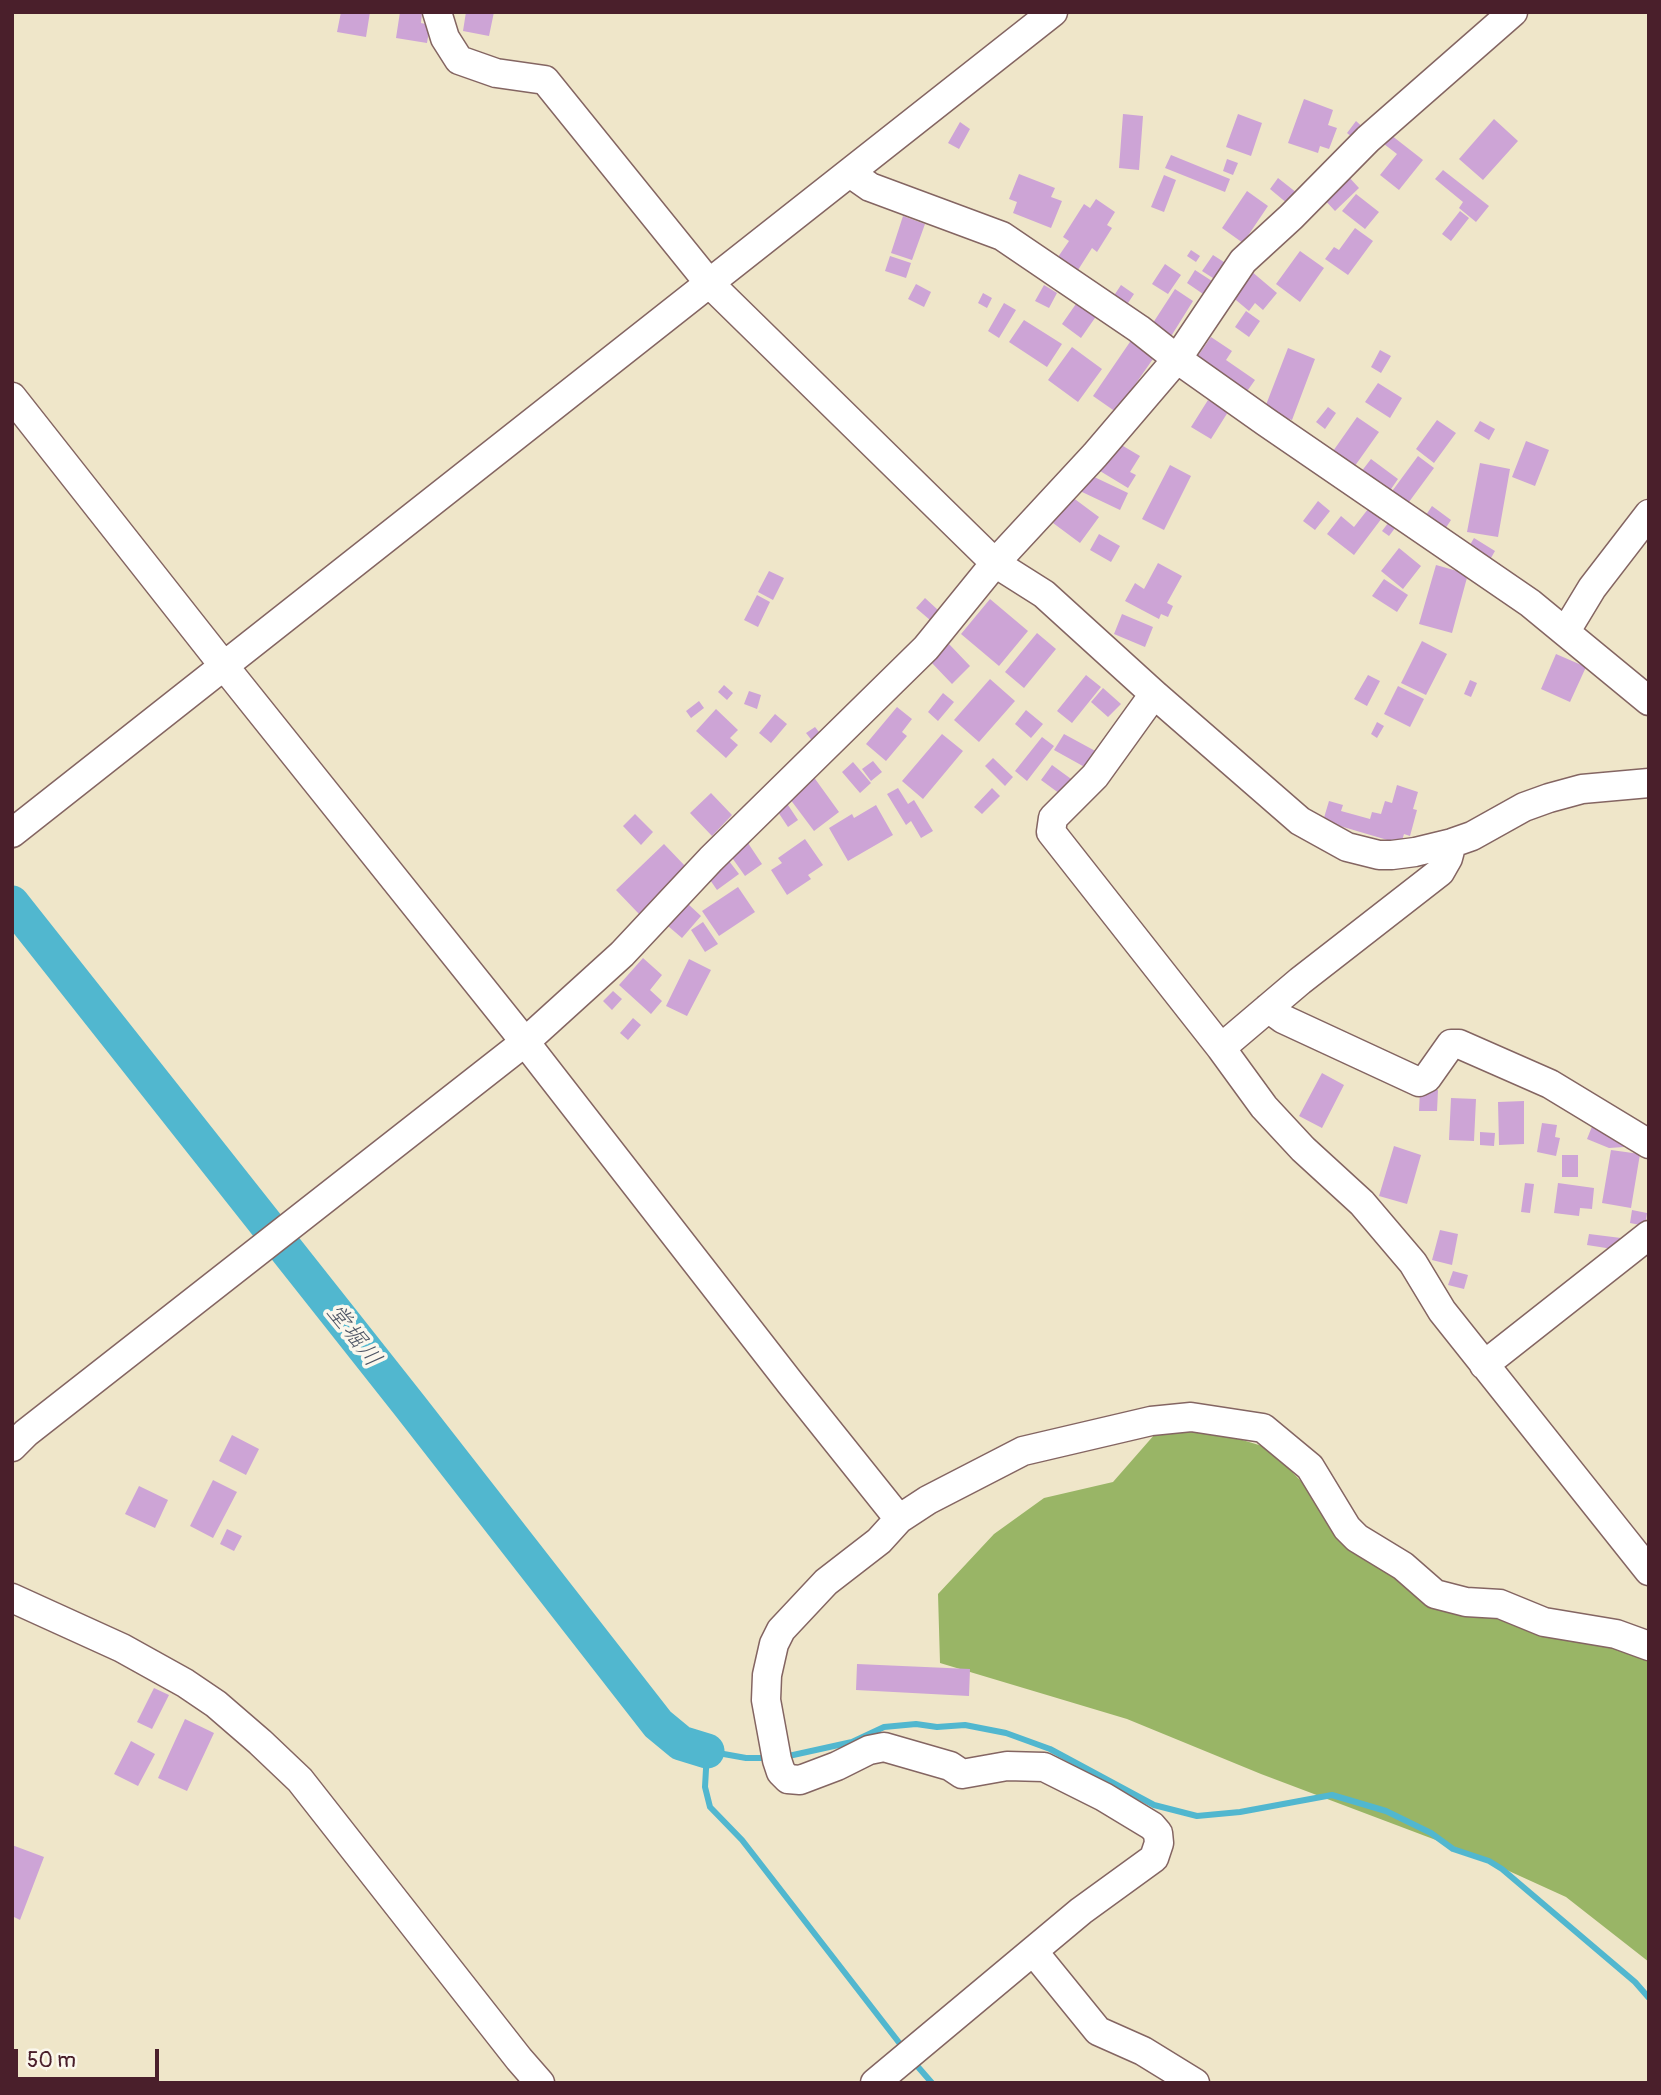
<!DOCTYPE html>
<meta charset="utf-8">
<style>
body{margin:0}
#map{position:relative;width:1661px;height:2095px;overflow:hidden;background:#efe6c9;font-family:Pangolin,sans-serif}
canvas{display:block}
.frame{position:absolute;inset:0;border:14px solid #4a1f2b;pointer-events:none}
.scale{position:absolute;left:14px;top:2049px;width:145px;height:32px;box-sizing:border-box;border:4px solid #4a1f2b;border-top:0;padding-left:9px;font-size:21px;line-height:24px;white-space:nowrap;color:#4a1f2b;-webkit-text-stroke:5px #fbf7ec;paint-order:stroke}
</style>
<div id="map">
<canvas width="1661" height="2095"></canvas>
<div class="frame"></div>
<div class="scale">50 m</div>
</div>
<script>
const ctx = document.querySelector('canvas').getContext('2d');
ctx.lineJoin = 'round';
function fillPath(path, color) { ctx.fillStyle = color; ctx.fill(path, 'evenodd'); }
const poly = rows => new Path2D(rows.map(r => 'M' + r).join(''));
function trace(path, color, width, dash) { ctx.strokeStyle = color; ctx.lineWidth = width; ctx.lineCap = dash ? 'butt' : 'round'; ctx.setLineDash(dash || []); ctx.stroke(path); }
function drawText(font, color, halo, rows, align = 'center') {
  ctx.font = font + ' Pangolin,"Klee One",sans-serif'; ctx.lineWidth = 7; ctx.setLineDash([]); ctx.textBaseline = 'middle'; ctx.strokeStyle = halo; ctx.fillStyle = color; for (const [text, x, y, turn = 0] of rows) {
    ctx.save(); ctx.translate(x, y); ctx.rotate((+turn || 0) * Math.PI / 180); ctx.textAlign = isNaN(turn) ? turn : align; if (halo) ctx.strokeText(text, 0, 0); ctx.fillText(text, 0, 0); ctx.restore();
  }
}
fillPath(poly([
 [1169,1418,1269,1448,1379,1562,1649,1654,1649,1962,1566,1897,1465,1851,1261,1774,1127,1719,940,1663,938,1594,994,1534,1044,1498,1113,1482]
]), '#99b566');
trace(poly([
 [784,1757,852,1742,884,1727,916,1724,937,1727,965,1725,1006,1733,1050,1749,1154,1805,1197,1816,1240,1812,1332,1795,1386,1811,1431,1833,1453,1849,1489,1861,1502,1869,1635,1982,1649,1998],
 [770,1758,746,1758,707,1751,705,1787,710,1807,742,1840,904,2049],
 [912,2060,932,2083]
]), '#51b7cf', 6);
trace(poly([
 [12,903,410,1406,658,1724,681,1743,707,1751]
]), '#51b7cf', 35);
fillPath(poly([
 [341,12,370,12,366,37,337,32],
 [400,12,422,13,421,23,430,25,427,43,396,38],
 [466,12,494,12,489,36,463,31],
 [1304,99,1333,110,1328,125,1337,128,1329,149,1320,146,1318,153,1288,143],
 [1123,114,1143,116,1139,170,1119,168],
 [1238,114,1262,123,1251,156,1226,147],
 [1494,119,1518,141,1483,180,1459,159],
 [1356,121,1367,131,1358,142,1347,133],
 [960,122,970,129,959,149,948,143],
 [1391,135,1423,160,1399,190,1380,175,1397,154,1384,144],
 [1171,155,1230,179,1225,192,1165,168],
 [1227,159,1238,163,1233,175,1223,171],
 [1443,170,1489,206,1476,222,1459,208,1463,202,1435,179],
 [1019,174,1055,188,1051,197,1062,201,1051,228,1013,213,1017,202,1009,199],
 [1164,175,1176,180,1164,212,1151,207],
 [1347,175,1359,188,1335,211,1323,198],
 [1278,178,1297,193,1288,204,1270,189],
 [1247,191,1268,206,1243,243,1222,228],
 [1356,194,1379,212,1365,229,1342,211],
 [1096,199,1115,212,1107,225,1112,228,1097,252,1092,248,1078,270,1058,257,1069,241,1063,237,1084,204,1090,208],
 [1460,211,1469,218,1451,241,1442,234],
 [903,216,925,224,912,260,891,253],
 [1355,228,1373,241,1348,275,1325,259,1334,247,1339,250],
 [1191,250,1200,256,1196,262,1187,256],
 [1300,251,1324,268,1300,302,1276,284],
 [1213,255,1227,264,1216,280,1202,271],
 [890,256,911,263,906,278,885,271],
 [1165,264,1181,275,1168,294,1152,284],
 [1195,270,1215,283,1206,296,1187,283],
 [1251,271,1277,293,1263,310,1255,303,1249,311,1230,295],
 [916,284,931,292,924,307,908,299],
 [1044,285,1057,293,1049,308,1035,301],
 [1121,285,1134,294,1124,309,1111,300],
 [1175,289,1193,301,1170,338,1151,326],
 [983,293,992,298,987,308,978,303],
 [1078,301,1097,315,1081,338,1062,324],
 [1004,303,1016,310,999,338,988,331],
 [1246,311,1260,321,1249,337,1235,327],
 [1024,320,1062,344,1047,367,1009,342],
 [1211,337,1232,351,1226,360,1255,380,1243,397,1193,363],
 [1132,339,1155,356,1116,412,1093,396],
 [1072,347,1102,369,1078,402,1048,380],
 [1288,348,1315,359,1292,420,1264,410],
 [1380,350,1391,356,1381,373,1371,367],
 [1378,383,1402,398,1390,418,1365,402],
 [1208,400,1228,412,1211,439,1191,427],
 [1328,407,1336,413,1325,429,1316,422],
 [1357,417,1379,432,1352,470,1331,454],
 [1437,420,1456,433,1434,463,1416,449],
 [1480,421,1495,429,1489,440,1474,431],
 [1526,441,1549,450,1535,486,1512,477],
 [1118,443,1140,456,1130,472,1136,475,1128,488,1100,471],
 [1418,456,1434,468,1406,506,1390,494],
 [1371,459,1398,479,1389,492,1361,472],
 [1480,463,1510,469,1498,537,1467,532],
 [1170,465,1191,476,1164,530,1142,519],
 [1088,474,1128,493,1120,510,1080,491],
 [1072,497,1099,517,1080,543,1053,523],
 [1318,501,1330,511,1315,530,1303,521],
 [1372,504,1385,514,1354,555,1327,534,1341,516,1354,527],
 [1432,506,1451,520,1443,532,1424,518],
 [1392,518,1398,524,1389,536,1382,531],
 [1099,534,1120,546,1111,562,1090,550],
 [1474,538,1495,551,1488,563,1467,550],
 [1399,548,1421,566,1403,589,1381,571],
 [1158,563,1182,576,1167,603,1173,606,1168,617,1161,614,1159,619,1125,601,1135,583,1144,589],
 [1436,565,1468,574,1452,633,1419,624],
 [769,571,784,578,773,600,758,592],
 [1384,579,1408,595,1397,612,1372,596],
 [757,595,770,602,758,627,744,620],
 [925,598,938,610,930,620,916,608],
 [990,599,1028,631,999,666,961,634],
 [1122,614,1153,627,1145,647,1114,634],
 [1037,633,1056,649,1024,688,1005,672],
 [1422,641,1447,654,1426,695,1401,683],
 [949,644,970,666,952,684,930,661],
 [1556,654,1586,667,1570,702,1541,689],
 [1086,675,1101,687,1072,723,1057,711],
 [1368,675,1380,681,1367,706,1354,699],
 [990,679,1015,701,979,742,954,720],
 [1470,680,1477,683,1471,697,1464,694],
 [724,685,733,693,727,700,718,692],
 [1398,686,1424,699,1410,727,1384,714],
 [1103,688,1121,704,1108,717,1091,702],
 [749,691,761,695,757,709,744,704],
 [943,693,954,702,938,721,928,712],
 [699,701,704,708,691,718,686,711],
 [897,707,912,719,902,732,907,736,886,761,866,744],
 [716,709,738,730,730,738,738,745,726,758,696,731],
 [1026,710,1043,724,1031,738,1015,724],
 [775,714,787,724,771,743,759,733],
 [1377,722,1384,726,1377,738,1371,734],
 [815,727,823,737,814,743,806,733],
 [942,734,963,751,923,799,902,781],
 [1064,734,1099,753,1090,770,1054,750],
 [1042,737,1054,746,1027,781,1015,771],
 [993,758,1013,777,1005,786,985,766],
 [873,761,882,772,871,781,862,769],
 [853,762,871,783,860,793,842,772],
 [1052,765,1078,784,1067,799,1041,780],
 [813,776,839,812,814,831,787,795],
 [1397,785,1418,792,1413,809,1417,810,1410,836,1404,834,1401,844,1323,821,1329,801,1343,805,1341,811,1370,819,1372,812,1381,814,1385,801,1392,803],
 [898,788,908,804,914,800,933,831,921,838,911,821,906,825,887,794],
 [992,788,1000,796,982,814,974,807],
 [711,793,732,815,712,836,690,813],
 [786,802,798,820,788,827,776,809],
 [876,805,893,835,848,861,829,828,852,814,854,818],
 [635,814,653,832,641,845,623,826],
 [805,839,823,865,808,875,811,879,787,895,771,870,782,863,778,858],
 [746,840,762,864,745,876,728,852],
 [664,844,687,868,639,914,616,890],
 [729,861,739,874,717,890,708,877],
 [738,887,755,912,719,936,702,911],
 [687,903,701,916,682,938,668,926],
 [703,922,718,944,705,952,691,930],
 [643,958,662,975,650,990,662,1001,651,1014,619,985],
 [689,959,711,970,687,1016,666,1006],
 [613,991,622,999,612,1010,603,1001],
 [633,1018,641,1025,628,1040,620,1033],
 [1322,1073,1344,1085,1322,1128,1299,1116],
 [1420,1090,1438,1090,1437,1111,1419,1111],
 [1451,1098,1476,1099,1474,1141,1449,1140],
 [1524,1101,1524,1144,1499,1145,1498,1102],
 [1542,1123,1557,1125,1555,1137,1560,1138,1556,1156,1537,1152],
 [1593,1124,1627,1138,1624,1147,1609,1148,1587,1139],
 [1480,1132,1495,1133,1494,1146,1480,1145],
 [1394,1146,1421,1155,1407,1204,1379,1196],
 [1611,1150,1640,1154,1631,1208,1602,1203],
 [1562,1155,1578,1155,1578,1177,1562,1177],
 [1525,1183,1534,1184,1530,1213,1521,1212],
 [1558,1183,1594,1188,1592,1209,1580,1208,1579,1216,1554,1213],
 [1632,1210,1647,1213,1645,1226,1630,1223],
 [1440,1230,1458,1234,1452,1265,1432,1260],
 [1589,1234,1621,1238,1619,1250,1587,1245],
 [1453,1271,1468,1275,1464,1289,1448,1285],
 [232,1435,259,1449,246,1475,219,1461],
 [213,1480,237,1492,213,1538,190,1526],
 [139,1486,168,1500,155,1528,125,1514],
 [227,1529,242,1536,234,1551,220,1544],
 [857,1664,970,1669,969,1696,856,1690],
 [154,1688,169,1695,152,1729,137,1722],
 [185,1719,214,1733,187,1791,158,1778],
 [131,1741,155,1754,138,1786,114,1774],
 [12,1845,44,1857,20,1920,12,1916]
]), '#cda4d6');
const minor = poly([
 [437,12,445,38,459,60,496,73,545,80,709,283,995,563,1044,594,1154,694,1300,821,1347,847,1379,855,1392,855,1415,852,1452,843,1472,836,1524,807,1549,798,1582,789,1649,783],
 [850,173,870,187,1002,236,1139,329,1177,359,1266,422,1530,603,1649,701],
 [12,397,224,666,525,1042,791,1384,899,1519],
 [1566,631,1592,588,1649,514],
 [1154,694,1095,776,1053,818,1051,832,1221,1048,1264,1107,1303,1149,1362,1203,1413,1263,1442,1311,1649,1571],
 [12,833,1053,12],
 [1268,1008,1283,1019,1419,1082,1427,1078,1451,1044,1459,1044,1550,1084,1649,1144],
 [1221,1048,1300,981,1440,872,1448,858,1452,843],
 [1484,1365,1649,1235],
 [12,1447,26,1433,525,1042,622,954,711,859,926,648,995,563,1095,455,1177,359,1243,261,1291,217,1368,139,1513,12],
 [12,1598,122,1648,185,1683,216,1704,260,1742,300,1780,519,2059,540,2083],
 [1033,1951,1098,2031,1143,2051,1195,2083],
 [875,2083,1081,1911,1154,1858,1159,1843,1158,1833,1152,1826,1104,1797,1044,1767,1007,1766,962,1774,950,1766,884,1747,869,1750,837,1766,800,1780,788,1779,781,1772,777,1760,766,1700,767,1675,774,1644,781,1630,826,1582,879,1541,899,1519,928,1500,1023,1451,1151,1421,1191,1417,1263,1428,1310,1467,1347,1528,1357,1538,1403,1566,1435,1594,1466,1602,1500,1604,1544,1622,1616,1634,1649,1646]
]);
trace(minor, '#846562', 31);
trace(minor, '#fff', 28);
drawText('italic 24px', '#4c5464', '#fbf7ec', [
 ["堂堀川",353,1336,52]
]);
</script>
